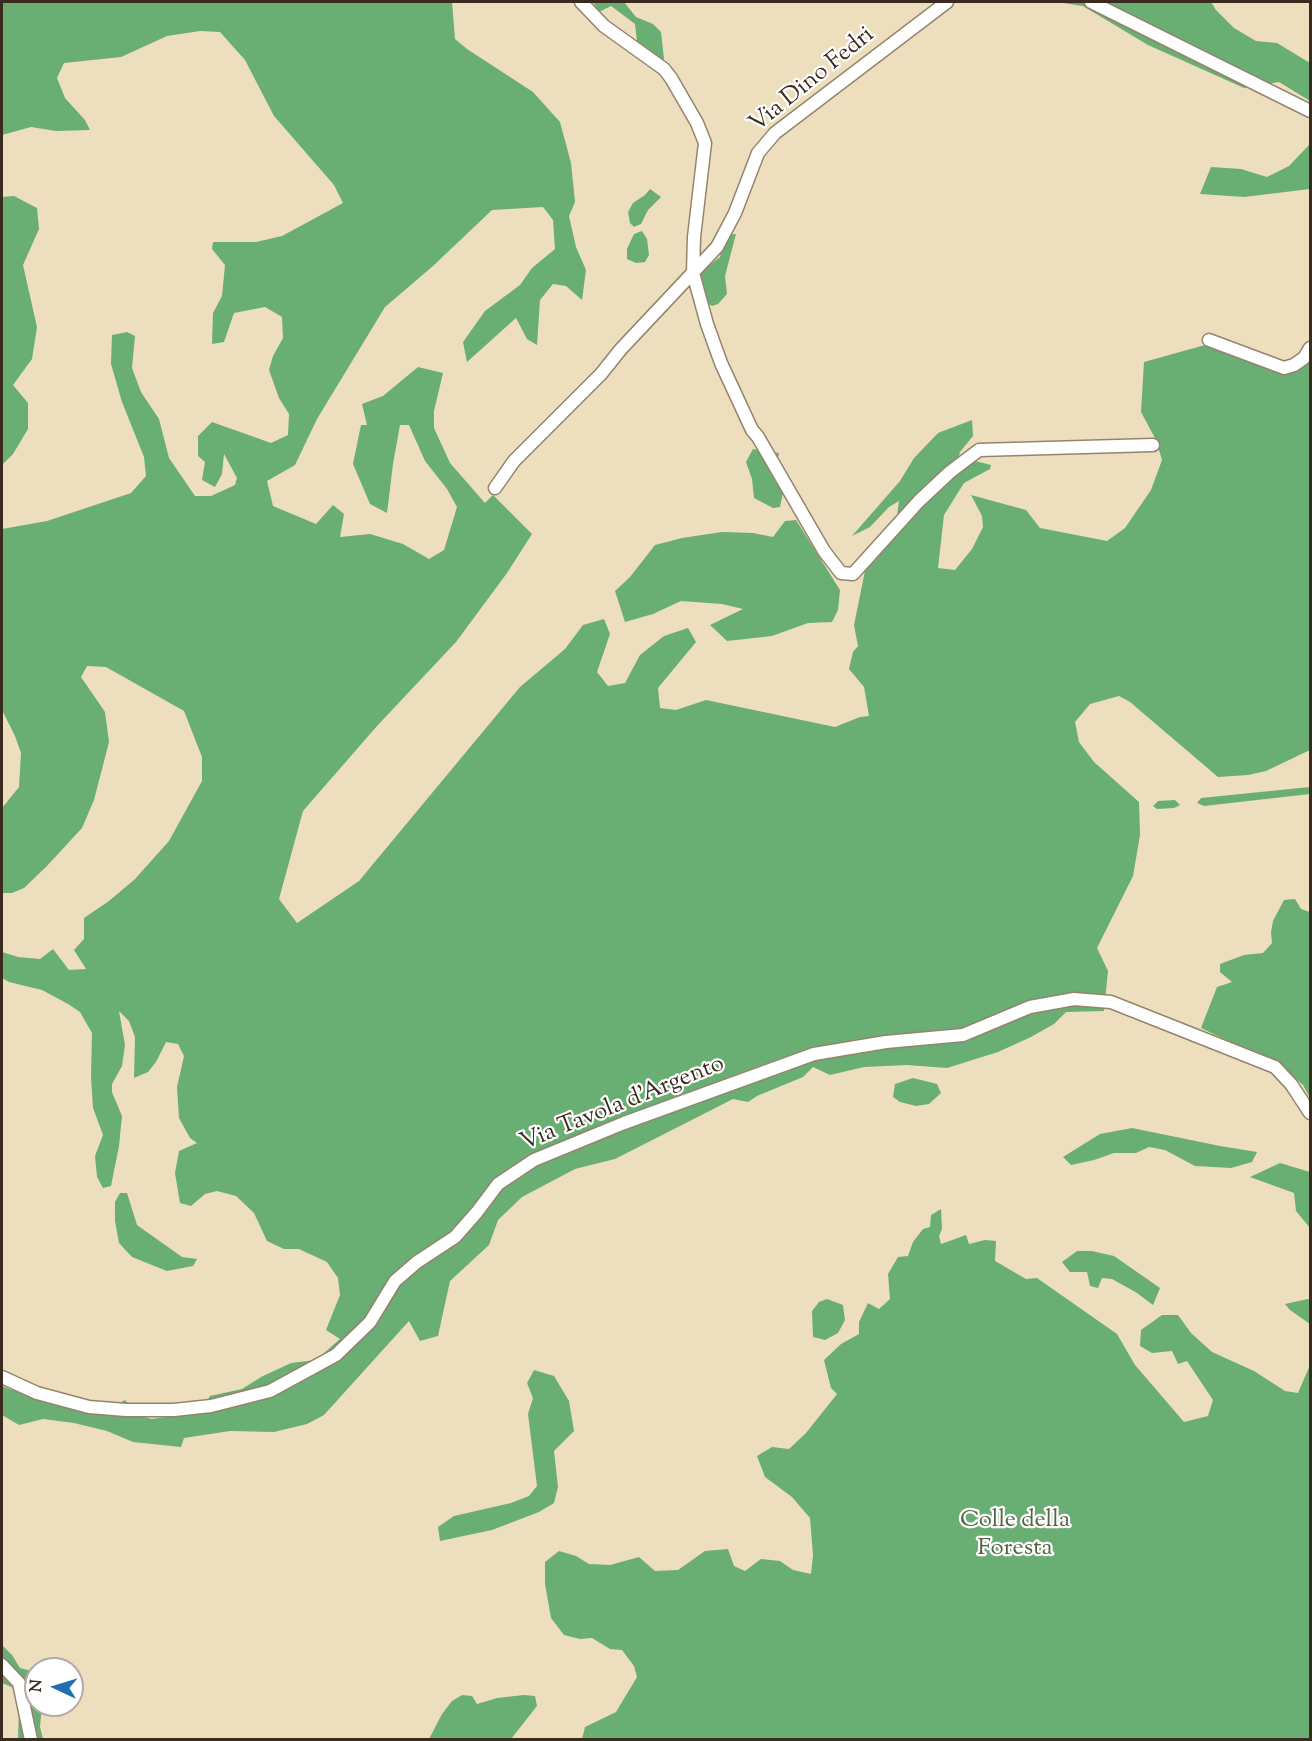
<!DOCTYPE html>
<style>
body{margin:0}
#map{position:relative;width:1312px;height:1741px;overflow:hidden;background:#eddfbd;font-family:"Sorts Mill Goudy",serif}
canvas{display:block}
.frame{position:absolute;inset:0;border:3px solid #3b2a1e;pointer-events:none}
.north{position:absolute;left:24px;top:1657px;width:60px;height:60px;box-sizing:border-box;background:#fff;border:2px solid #b1aaa5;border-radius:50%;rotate:274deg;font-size:16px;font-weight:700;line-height:24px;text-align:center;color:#3b2a1e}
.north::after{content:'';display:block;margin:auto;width:21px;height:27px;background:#1f6fb2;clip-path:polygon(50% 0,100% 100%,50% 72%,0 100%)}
</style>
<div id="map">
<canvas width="1312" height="1741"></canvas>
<div class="frame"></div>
<div class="north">N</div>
</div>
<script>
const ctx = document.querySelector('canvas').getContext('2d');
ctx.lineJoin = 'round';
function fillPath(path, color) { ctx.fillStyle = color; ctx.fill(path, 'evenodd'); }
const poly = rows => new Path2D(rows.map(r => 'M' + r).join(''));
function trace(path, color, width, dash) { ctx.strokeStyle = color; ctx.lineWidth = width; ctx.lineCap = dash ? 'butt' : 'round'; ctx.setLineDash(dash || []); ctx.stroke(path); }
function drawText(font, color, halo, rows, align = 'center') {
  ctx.font = font + ' "Sorts Mill Goudy",serif'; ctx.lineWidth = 4.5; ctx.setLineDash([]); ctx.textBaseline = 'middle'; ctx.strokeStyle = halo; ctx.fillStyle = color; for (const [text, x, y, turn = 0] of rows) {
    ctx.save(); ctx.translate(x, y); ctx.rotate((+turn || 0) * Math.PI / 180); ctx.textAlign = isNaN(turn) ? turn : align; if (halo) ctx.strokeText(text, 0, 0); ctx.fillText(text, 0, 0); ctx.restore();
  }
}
fillPath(poly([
 [2,2,452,2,455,39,467,49,533,92,560,122,571,163,575,202,569,216,576,247,586,270,582,300,566,286,553,284,540,300,537,345,527,339,516,318,467,362,463,342,485,311,520,285,532,268,555,249,553,220,543,207,492,210,433,266,385,307,317,419,295,465,267,481,273,506,316,524,333,505,344,514,340,537,370,534,403,544,429,559,444,550,457,507,447,489,425,461,409,425,400,425,393,464,387,513,370,504,353,464,361,425,367,425,362,404,383,396,418,367,443,373,434,411,434,428,450,463,485,503,493,495,532,534,507,573,456,642,377,726,303,811,279,899,297,923,359,881,520,687,565,649,583,625,604,619,610,634,597,672,608,686,625,683,640,655,664,636,688,628,696,642,658,688,660,708,676,710,706,700,835,727,860,717,869,716,864,687,849,669,853,652,858,646,854,625,867,561,897,516,899,501,889,507,870,527,852,536,900,481,914,458,938,433,972,420,973,436,960,452,956,467,975,461,991,465,990,469,964,483,944,515,938,568,955,570,972,549,983,527,982,516,971,495,1026,510,1040,528,1107,541,1125,528,1151,490,1162,460,1156,440,1141,412,1144,362,1205,345,1279,370,1310,351,1310,750,1266,771,1248,775,1218,777,1130,702,1119,696,1090,704,1075,722,1079,742,1094,762,1139,802,1140,835,1133,876,1097,948,1108,971,1104,1011,1066,1012,1054,1024,1031,1037,998,1052,947,1068,907,1065,864,1067,830,1075,813,1067,803,1077,757,1096,748,1102,733,1099,615,1159,575,1169,522,1197,498,1220,489,1245,450,1281,438,1336,420,1341,409,1321,324,1415,307,1424,274,1432,230,1431,184,1438,181,1447,133,1442,107,1431,74,1423,43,1419,19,1425,2,1415,2,1386,42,1401,99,1412,107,1410,125,1400,140,1416,152,1419,200,1412,210,1396,242,1389,261,1377,291,1363,316,1360,340,1339,326,1330,340,1295,338,1278,327,1262,299,1249,284,1249,267,1241,254,1213,236,1196,217,1191,205,1194,191,1206,180,1203,175,1173,179,1151,197,1143,190,1138,179,1118,177,1087,184,1056,178,1044,166,1042,156,1062,148,1072,134,1078,135,1037,129,1021,119,1011,125,1045,122,1066,112,1084,112,1092,122,1116,119,1146,111,1186,103,1188,97,1177,95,1156,103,1135,93,1108,91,1077,92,1033,80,1012,68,1004,42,990,9,982,2,978,2,952,18,957,40,959,53,949,69,970,86,969,74,950,84,939,84,918,109,901,135,879,169,841,202,781,202,757,184,711,106,667,87,666,81,677,105,712,109,742,94,800,82,828,46,867,24,888,12,893,2,893,2,808,19,787,21,753,15,736,2,710,2,529,47,521,131,493,146,476,144,457,122,402,111,364,112,335,127,332,135,336,132,368,141,392,159,419,169,458,195,496,211,496,235,485,237,478,224,454,222,474,215,487,202,480,205,462,198,456,198,436,212,422,271,443,288,435,289,414,279,398,269,370,273,356,283,338,282,317,265,307,234,313,224,342,212,344,213,313,222,296,225,265,212,249,213,242,256,242,282,236,343,203,334,185,274,116,245,60,220,32,200,31,167,36,121,57,64,63,57,78,65,98,85,120,90,130,56,131,31,127,2,135],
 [593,2,624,2,636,17,653,24,661,32,664,59,661,63,638,50,635,24,611,6,599,12],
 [1056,2,1211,2,1216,10,1234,28,1256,41,1277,43,1310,63,1310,101,1279,82,1244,88,1148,45,1083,6],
 [1309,145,1310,146,1310,189,1244,197,1200,194,1211,167,1241,169,1267,177,1289,166],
 [650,189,661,197,648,210,641,224,634,227,630,223,628,212,633,203,645,195],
 [14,196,37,208,39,229,23,265,37,327,32,359,13,385,28,403,28,429,13,454,2,465,2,197],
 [642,231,647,239,649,255,645,262,636,263,627,259,627,249,634,234],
 [736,234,725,276,727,294,718,304,712,306,700,298,696,282,705,269,720,257,724,235],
 [753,449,779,453,774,480,784,488,780,507,773,508,754,498,752,479,746,462],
 [796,520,840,590,838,610,832,622,808,623,772,636,727,641,710,625,743,609,722,604,681,601,653,614,625,622,615,591,630,577,655,545,682,538,722,532,753,533,773,537,785,521],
 [1310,787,1310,794,1204,806,1197,803,1201,798],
 [1175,800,1180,805,1174,808,1157,809,1153,806,1158,801],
 [1295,899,1301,909,1310,912,1310,1098,1303,1085,1280,1066,1201,1028,1217,987,1232,982,1220,972,1220,964,1244,955,1263,953,1272,943,1271,932,1273,921,1284,900],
 [913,1078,937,1084,941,1093,929,1104,916,1106,900,1102,893,1097,895,1084],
 [1132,1128,1220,1146,1257,1152,1252,1162,1231,1168,1195,1166,1165,1150,1149,1147,1136,1153,1114,1153,1094,1160,1071,1165,1063,1157,1100,1134],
 [1280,1163,1310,1172,1310,1228,1296,1211,1294,1193,1250,1177],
 [120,1193,127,1193,137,1225,182,1257,197,1259,193,1266,167,1271,132,1257,119,1243,115,1221,115,1202],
 [941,1209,942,1229,939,1236,941,1244,966,1235,969,1244,985,1240,996,1241,995,1261,1026,1279,1037,1278,1117,1334,1135,1365,1184,1422,1208,1416,1213,1400,1187,1361,1178,1364,1172,1351,1152,1353,1140,1346,1141,1330,1162,1315,1178,1315,1191,1333,1212,1352,1254,1371,1285,1391,1298,1393,1310,1365,1310,1739,582,1739,585,1727,616,1712,637,1677,634,1666,622,1650,610,1649,592,1638,580,1639,564,1635,551,1618,545,1584,545,1562,559,1551,576,1556,589,1564,610,1565,639,1557,655,1571,678,1570,705,1551,728,1549,734,1566,745,1571,761,1559,780,1561,793,1570,811,1574,813,1555,810,1518,792,1497,765,1477,757,1456,772,1447,789,1449,806,1433,837,1394,831,1388,824,1360,841,1344,859,1334,859,1322,868,1303,879,1309,890,1299,888,1274,898,1257,908,1256,913,1242,923,1229,930,1227,931,1215],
 [1077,1251,1092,1251,1114,1256,1160,1288,1153,1305,1137,1293,1112,1279,1102,1278,1098,1288,1090,1286,1087,1272,1070,1272,1062,1262],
 [827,1299,843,1305,845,1320,838,1333,825,1340,813,1337,812,1311,819,1302],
 [1308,1299,1310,1300,1310,1324,1290,1310,1285,1304],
 [534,1370,554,1376,569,1401,574,1431,554,1451,558,1487,554,1503,539,1512,492,1530,440,1541,438,1527,454,1516,511,1503,529,1496,537,1486,528,1414,533,1398,527,1383],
 [2,1645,12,1655,20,1668,36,1672,36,1705,51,1705,41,1715,40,1727,43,1739,18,1739,19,1709,14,1688,2,1683],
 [462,1695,472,1696,477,1704,497,1698,524,1695,535,1696,537,1706,511,1739,429,1739,442,1714,452,1701]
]), '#69ae72');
const street = poly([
 [581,2,604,26,664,69,671,78,697,123,705,143,694,237,693,273,707,324,721,363,752,430,758,437,824,551,841,573,853,574,919,501,950,472,979,450,1153,445],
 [1091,2,1310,111],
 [1209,340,1284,368,1294,365,1304,358,1310,348],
 [495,488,514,461,601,374,621,349,717,247,735,213,758,153,775,133,947,2],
 [2,1377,37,1393,89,1407,126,1410,174,1410,211,1406,270,1391,336,1355,370,1322,395,1281,417,1262,455,1237,477,1212,498,1184,534,1160,624,1123,814,1054,886,1042,963,1035,1030,1007,1074,999,1111,1002,1275,1067,1291,1084,1310,1113],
 [2,1665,19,1683,31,1740]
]);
trace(street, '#94846e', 15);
trace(street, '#fff', 12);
drawText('24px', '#3b2a1e', '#fff', [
 ["Via Dino Fedri",813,81,-39],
 ["Via Tavola d'Argento",623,1105,-22]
]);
drawText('24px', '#546242', '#fff', [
 ["Colle della",1015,1522],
 ["Foresta",1015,1550]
]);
</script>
